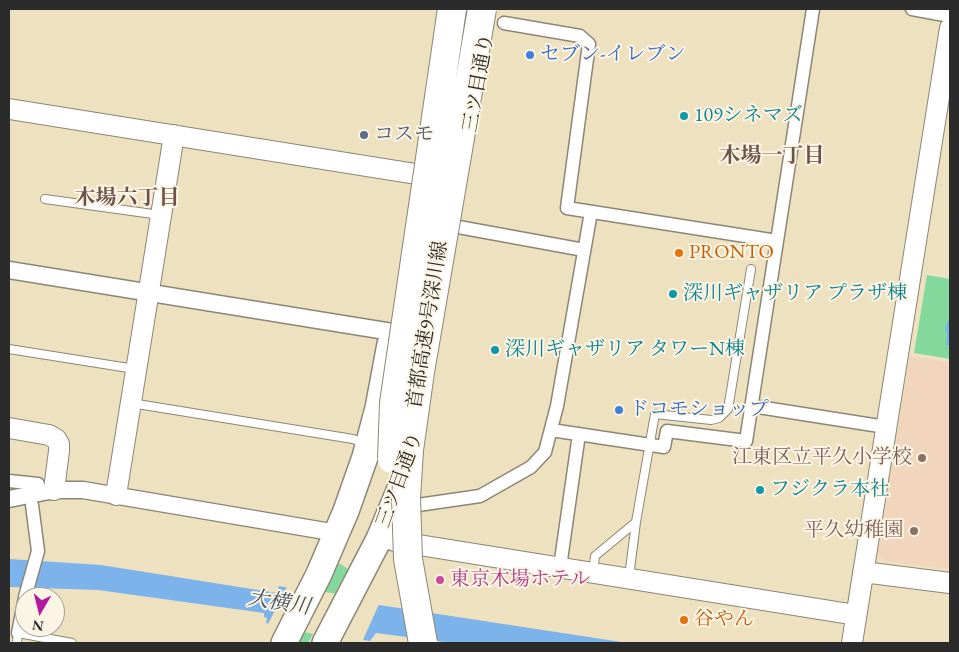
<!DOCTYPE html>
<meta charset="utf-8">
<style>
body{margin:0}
#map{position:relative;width:959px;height:652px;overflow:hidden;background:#eee1c0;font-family:"EB Garamond",serif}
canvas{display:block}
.frame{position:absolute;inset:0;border:10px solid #2b2b2b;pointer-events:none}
.north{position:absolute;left:15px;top:587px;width:50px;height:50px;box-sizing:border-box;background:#fcf5e5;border:1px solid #a8a49b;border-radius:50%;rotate:188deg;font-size:14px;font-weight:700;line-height:20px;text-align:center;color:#2b2b2b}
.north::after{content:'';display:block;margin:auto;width:18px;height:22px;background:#b5179e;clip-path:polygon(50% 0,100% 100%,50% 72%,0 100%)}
</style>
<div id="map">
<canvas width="959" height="652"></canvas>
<div class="frame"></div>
<div class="north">N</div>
</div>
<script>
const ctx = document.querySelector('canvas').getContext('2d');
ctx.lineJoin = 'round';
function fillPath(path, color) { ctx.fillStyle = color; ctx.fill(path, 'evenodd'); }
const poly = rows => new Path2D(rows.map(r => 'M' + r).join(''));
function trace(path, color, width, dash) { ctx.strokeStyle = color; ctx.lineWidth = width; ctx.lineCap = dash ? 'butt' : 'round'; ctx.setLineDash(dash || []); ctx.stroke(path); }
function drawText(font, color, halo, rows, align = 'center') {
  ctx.font = font + ' "EB Garamond","Noto Serif JP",serif'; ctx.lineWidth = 4; ctx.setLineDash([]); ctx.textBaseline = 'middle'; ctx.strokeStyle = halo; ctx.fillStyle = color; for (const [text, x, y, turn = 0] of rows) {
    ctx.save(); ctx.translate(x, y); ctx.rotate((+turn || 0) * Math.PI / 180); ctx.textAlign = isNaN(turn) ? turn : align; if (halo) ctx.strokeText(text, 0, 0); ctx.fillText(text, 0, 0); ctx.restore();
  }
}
fillPath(poly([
 [910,356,950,362,950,569,883,561,877,554]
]), '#f1d5bd');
fillPath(poly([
 [927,275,950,279,950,359,914,353],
 [339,563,348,569,308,643,296,643]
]), '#83d99c');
fillPath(poly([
 [950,317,950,345,946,345,947,334,945,327],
 [9,559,101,565,277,593,279,586,379,605,628,643,452,643,376,633,370,641,266,623,267,618,264,617,264,613,98,590,9,587]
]), '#7bb3ea');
fillPath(poly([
 [288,585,380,602,362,642,267,626]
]), '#eee1c0');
const service = poly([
 [45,199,160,215],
 [9,349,135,369],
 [131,403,353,439,366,444],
 [636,522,655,414,711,420,719,418,728,409,751,269],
 [593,572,595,556,636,522,629,577],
 [17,643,18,633,72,643]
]);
const pedestrian = poly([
 [912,9,950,16],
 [504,23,580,36,589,44,567,208,777,241],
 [453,226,584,250],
 [752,406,886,427],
 [551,430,664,447,667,431,746,441,813,9],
 [9,481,38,484],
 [404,507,480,496,531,467,545,452,557,406,591,212],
 [560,567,579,434],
 [25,597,38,551,32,505],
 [18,633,25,598]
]);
const minor = poly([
 [9,270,392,332],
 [9,499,54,490,83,490,337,533]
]);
const tertiary = poly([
 [9,109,441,178],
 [9,428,49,435,56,439,59,444,59,451,54,490],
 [116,495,174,135],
 [394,541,856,615],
 [863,572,950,583],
 [852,643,950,28]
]);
const primary = poly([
 [284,643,319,574,346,511,365,457,378,408,390,344],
 [325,643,379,539,406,474]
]);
trace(service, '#8c8676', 10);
trace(pedestrian, '#8c8676', 15);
trace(minor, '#8c8676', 19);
trace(tertiary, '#8c8676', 22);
trace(primary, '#8c8676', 28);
trace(service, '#fff', 8);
trace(pedestrian, '#fff', 12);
trace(minor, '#fff', 16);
trace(tertiary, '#fff', 20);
trace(primary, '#fff', 25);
const motorwayBridge = poly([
 [392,459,394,403,452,9],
 [423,643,408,559,406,498,409,450,420,372,482,9]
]);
trace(motorwayBridge, '#8c8676', 30, []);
trace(motorwayBridge, '#fff', 28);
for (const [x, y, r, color] of [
 [530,55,5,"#3f7fe0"],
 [684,116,5,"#0f9aa8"],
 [364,135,5,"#5c6f8a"],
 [679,253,5,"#e8710a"],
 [673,294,5,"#0f9aa8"],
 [495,350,5,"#0f9aa8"],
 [619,410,5,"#3f7fe0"],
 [922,458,5,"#8d6e63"],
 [760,490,5,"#0f9aa8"],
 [914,531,5,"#8d6e63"],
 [440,580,5,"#d1479c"],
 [684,620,5,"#e8710a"]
]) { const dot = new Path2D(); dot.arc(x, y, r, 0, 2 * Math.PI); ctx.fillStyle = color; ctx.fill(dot); trace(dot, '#fcf5e5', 2); }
drawText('20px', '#366cbe', '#fcf5e5', [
 ["セブン-イレブン",540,55],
 ["ドコモショップ",629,410]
], 'left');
drawText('20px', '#2b2b2b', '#fcf5e5', [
 ["三ツ目通り",479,83,-80],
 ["首都高速9号深川線",428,325,-81],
 ["三ツ目通り",400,480,-70]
]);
drawText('20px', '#0d838f', '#fcf5e5', [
 ["109シネマズ",694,116],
 ["深川ギャザリア プラザ棟",683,294],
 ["深川ギャザリア タワーN棟",505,350],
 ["フジクラ本社",770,490]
], 'left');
drawText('20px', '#4e5e75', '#fcf5e5', [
 ["コスモ",374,135]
], 'left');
drawText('20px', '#c56008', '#fcf5e5', [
 ["PRONTO",689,253],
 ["谷やん",694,620]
], 'left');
drawText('20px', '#785e54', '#fcf5e5', [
 ["江東区立平久小学校",912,458],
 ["平久幼稚園",904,531]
], 'right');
drawText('20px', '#b23c85', '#fcf5e5', [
 ["東京木場ホテル",450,580]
], 'left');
drawText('bold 21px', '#6c5249', '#fcf5e5', [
 ["木場一丁目",772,156],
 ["木場六丁目",127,198]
]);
drawText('italic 21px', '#435464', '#fcf5e5', [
 ["大横川",279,603,9]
]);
</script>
